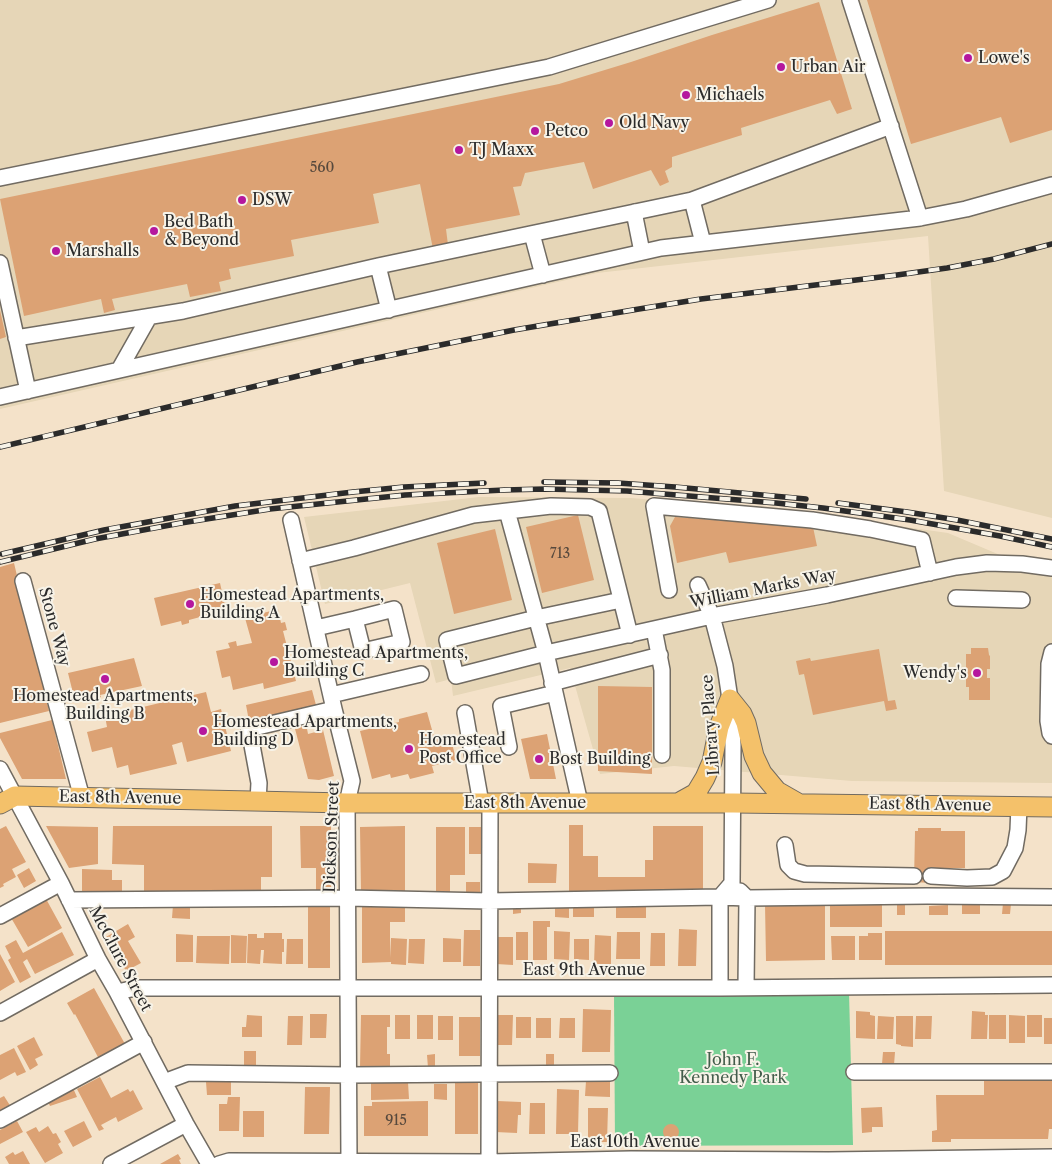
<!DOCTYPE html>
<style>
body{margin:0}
canvas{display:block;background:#f4e2c9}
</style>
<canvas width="1052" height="1164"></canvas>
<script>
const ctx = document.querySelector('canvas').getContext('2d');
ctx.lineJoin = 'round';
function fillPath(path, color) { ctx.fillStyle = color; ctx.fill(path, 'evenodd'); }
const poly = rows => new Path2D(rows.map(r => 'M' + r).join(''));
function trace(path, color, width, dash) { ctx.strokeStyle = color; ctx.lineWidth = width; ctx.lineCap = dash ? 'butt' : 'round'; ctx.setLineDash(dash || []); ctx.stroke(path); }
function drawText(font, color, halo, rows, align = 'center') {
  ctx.font = font + ' "Libre Caslon Text",serif'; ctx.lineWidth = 4; ctx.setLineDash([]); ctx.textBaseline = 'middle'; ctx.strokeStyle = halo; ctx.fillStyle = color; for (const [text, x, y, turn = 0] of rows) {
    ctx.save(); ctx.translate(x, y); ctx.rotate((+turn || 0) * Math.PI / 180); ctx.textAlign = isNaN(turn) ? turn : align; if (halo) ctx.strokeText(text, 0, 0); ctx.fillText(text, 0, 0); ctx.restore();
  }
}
fillPath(poly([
 [0,0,1052,0,1052,518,944,491,928,236,597,273,0,409],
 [479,497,631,498,785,510,948,533,1045,574,1052,576,1052,783,852,781,674,766,600,774,570,668,453,696,451,679,436,683,410,583,325,604,304,517]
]), '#e6d6b7');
fillPath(poly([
 [849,992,853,1145,615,1146,614,993]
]), '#7ad196');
fillPath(poly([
 [867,0,1052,0,1052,130,1010,143,1001,117,911,144],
 [819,2,852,109,837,114,830,100,741,128,742,135,672,157,672,167,665,171,669,182,660,186,651,170,593,189,584,162,525,173,521,186,513,187,520,215,446,229,448,245,433,249,420,184,373,194,379,223,291,240,294,256,229,269,231,279,219,282,221,291,190,297,187,284,112,299,115,310,104,313,101,299,24,316,0,199,559,84,631,62,712,35],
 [0,310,6,337,0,339],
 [578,515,594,580,542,593,526,527],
 [675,517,813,527,817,546,729,563,726,552,677,563,670,526],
 [495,529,512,600,454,614,437,543],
 [14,563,49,711,0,723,0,567],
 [220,583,226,610,189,620,189,623,182,625,181,621,161,626,154,598],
 [278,609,281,623,285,622,287,630,283,631,296,681,264,689,263,683,233,690,230,676,222,678,216,651,230,648,228,643,236,641,237,646,252,643,245,618],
 [971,648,988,648,989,655,990,656,990,669,987,669,987,678,990,678,990,700,969,700,969,687,966,687,966,654,971,654],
 [879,649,888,701,895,700,897,709,886,711,884,701,813,715,804,674,799,675,796,661,810,658,811,661],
 [134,658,142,686,100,695,101,697,95,699,94,697,75,701,68,673],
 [598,686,652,687,652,774,598,771],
 [312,690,316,705,249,721,246,705],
 [206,692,211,712,221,709,231,751,187,762,182,742,172,745,177,764,130,775,128,765,117,768,112,747,92,752,87,732,107,727,105,716],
 [427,712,434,737,450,734,456,760,432,766,434,773,410,779,408,774,391,778,390,774,372,779,360,731,399,722,399,719],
 [305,718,308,734,323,730,334,776,319,780,308,779,293,721],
 [52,720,66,779,22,779,0,738,0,733],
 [547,734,556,779,530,779,521,739],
 [569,825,583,825,583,856,598,856,598,877,645,877,645,860,653,860,653,826,703,826,703,892,569,892],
 [6,826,26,862,12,869,16,877,3,884,4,886,0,888,0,829],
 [46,826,98,827,98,864,69,868],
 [113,826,272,826,272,877,261,877,261,892,144,892,144,865,112,864],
 [300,826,331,826,331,892,316,892,316,868,301,868],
 [405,826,405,892,361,892,360,827],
 [436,827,465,827,465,875,450,875,450,893,436,892],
 [469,827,482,827,482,854,469,854],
 [918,828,941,828,941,831,965,831,965,868,931,868,931,883,914,882,915,831,918,831],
 [528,863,557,864,556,883,528,883],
 [29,868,36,881,24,888,17,875],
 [82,869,112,870,112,880,122,880,122,893,82,892],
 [466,882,480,882,480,892,466,893],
 [45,897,62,928,28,947,10,916],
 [1003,903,1011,904,1010,914,1002,914],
 [765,904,825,904,825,960,766,961],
 [830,904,882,904,882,927,830,927],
 [173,905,190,906,190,919,172,918],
 [362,905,405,905,405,922,390,922,390,958,391,938,407,939,406,965,391,964,391,962,362,963],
 [555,905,569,906,569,918,555,917],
 [897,905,905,905,905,915,897,915],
 [948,905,948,915,929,915,929,906],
 [962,905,980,905,980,914,962,914],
 [308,906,330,906,330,968,308,968],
 [521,906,521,913,513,914,513,907],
 [573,906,594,906,594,917,573,917],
 [616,906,646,906,646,918,616,918],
 [533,921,550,921,550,927,547,927,547,960,533,960],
 [128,924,135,937,128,941,141,963,126,971,106,937],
 [679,929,697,930,696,966,678,966],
 [464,930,480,930,480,966,463,966],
 [554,931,570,932,569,960,554,959],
 [885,931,1052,931,1052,965,885,965],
 [62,932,74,955,35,974,27,959,23,962,31,977,20,983,8,960,11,958,5,946,16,940,23,953],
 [516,932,528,932,528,960,516,960],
 [617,932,640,932,640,959,616,959],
 [264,933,282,933,282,939,284,939,284,952,282,952,282,964,263,963,264,950,261,950,260,964,247,963,248,934,257,934,257,938,264,938],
 [651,933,665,933,665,966,650,966],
 [868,933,882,933,882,960,859,960,859,936,868,936],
 [176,934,193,935,193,962,176,962],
 [231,935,247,936,246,963,231,963],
 [595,935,611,936,611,964,594,964],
 [197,936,230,936,229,964,196,963],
 [831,936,855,936,855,960,832,960],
 [496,937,513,937,513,965,496,964],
 [443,938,461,939,461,962,443,962],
 [287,939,303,939,303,964,286,964],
 [409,939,425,939,424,964,408,963],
 [574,939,589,939,589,960,574,959],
 [0,954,15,982,0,991],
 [94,988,125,1044,99,1059,75,1014,74,1015,67,1003],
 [583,1009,611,1010,610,1052,582,1052],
 [856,1011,870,1012,870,1015,875,1016,875,1039,856,1038],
 [972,1011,985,1012,985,1015,988,1015,987,1039,971,1039],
 [310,1014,327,1014,326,1038,310,1038],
 [247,1015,262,1016,262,1037,242,1037,242,1027,246,1027],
 [361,1015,390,1015,390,1027,387,1027,387,1054,390,1054,390,1068,360,1068],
 [395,1015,410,1015,410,1039,395,1039],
 [417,1015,433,1015,433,1039,417,1039],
 [493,1015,513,1015,512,1045,493,1045],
 [989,1015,1006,1015,1006,1039,989,1039],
 [1009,1015,1025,1016,1025,1043,1009,1043],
 [1027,1015,1042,1015,1042,1037,1027,1037],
 [288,1016,303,1016,302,1045,287,1045],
 [438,1016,453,1016,453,1040,438,1040],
 [878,1016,894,1017,893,1039,877,1039],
 [896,1016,913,1016,913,1047,901,1046,901,1045,896,1044],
 [916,1016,932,1016,931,1039,915,1039],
 [459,1017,480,1017,480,1056,459,1056],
 [516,1017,531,1017,531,1038,516,1038],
 [536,1018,551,1018,551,1038,536,1038],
 [560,1018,575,1018,575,1038,559,1038],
 [1044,1018,1052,1018,1052,1044,1044,1044],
 [34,1037,43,1055,35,1059,38,1065,30,1070,17,1046],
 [14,1048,26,1072,17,1076,15,1072,0,1080,0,1055],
 [244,1051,256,1051,256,1065,244,1065],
 [883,1052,895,1052,894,1065,882,1064],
 [435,1054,435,1068,428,1068,427,1055],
 [546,1054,554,1054,554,1066,546,1066],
 [100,1077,111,1098,128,1089,130,1092,133,1090,143,1109,118,1122,116,1117,101,1125,104,1129,99,1131,77,1089],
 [984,1080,1052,1080,1052,1129,1049,1129,1048,1139,951,1139,951,1142,932,1142,932,1131,937,1130,936,1095,984,1095],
 [455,1081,478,1081,478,1134,455,1134],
 [586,1081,610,1082,610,1097,585,1096],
 [206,1082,231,1082,231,1095,207,1095],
 [371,1082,408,1082,409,1099,371,1100],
 [434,1084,447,1084,447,1100,434,1099],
 [305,1087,330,1087,329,1134,304,1134],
 [73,1088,77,1097,50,1106,46,1097],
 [557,1089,579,1090,578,1134,556,1134],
 [4,1096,11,1107,0,1113,0,1098],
 [228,1097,240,1097,239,1131,219,1131,219,1104,227,1104],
 [428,1101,428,1136,364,1136,364,1106,372,1106,372,1102],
 [497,1101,521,1102,521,1115,518,1115,517,1133,495,1132],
 [530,1103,545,1103,545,1134,529,1134],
 [882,1107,883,1127,872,1127,872,1132,862,1133,861,1108],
 [588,1108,608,1108,607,1142,588,1142],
 [243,1111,264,1111,264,1137,243,1137],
 [17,1121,23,1132,0,1144,0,1130],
 [84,1121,92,1137,73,1147,64,1131],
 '663 1132a8 8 0 1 1 16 0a8 8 0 1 1-16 0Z',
 [48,1126,53,1134,56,1133,61,1142,58,1144,63,1153,45,1163,26,1132,36,1127,39,1132],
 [23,1151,30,1164,9,1164,5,1157,13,1152,15,1155],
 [178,1154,181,1159,179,1160,181,1164,160,1164]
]), '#dca274');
const minor = poly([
 [850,0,920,218],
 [0,178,549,67,768,0],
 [634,212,642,252],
 [532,234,543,275],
 [703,243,692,200,891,126],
 [0,263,28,391],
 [378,266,389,310],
 [16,338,183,311,378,266,692,200],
 [119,370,149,317],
 [0,397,661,248,920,218,966,209,1052,185],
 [507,511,546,653,580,803],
 [291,520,334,709,352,781,347,803,349,1162],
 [300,561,354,548,473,515,551,506,590,507,599,511,630,635],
 [23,581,82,798],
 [698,585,712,616,725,666,730,699,733,745,732,883,720,897,720,988],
 [669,590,654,506,812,520,870,529,922,540,930,573],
 [956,598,1022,600],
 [621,600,536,618,447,640,456,676,546,653,712,616,827,595,956,567,987,563,1022,564,1052,568],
 [316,628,355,619,394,609,402,642,363,651,355,619],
 [654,629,662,670,662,755],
 [1052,652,1049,664,1048,721,1050,733,1052,736],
 [552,683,660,655],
 [331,695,421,674],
 [465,713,481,803],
 [509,747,501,706,555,693],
 [0,769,61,883,98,959,117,992,186,1124,209,1164],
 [258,801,259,783,249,729,334,709],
 [785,845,788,865,794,871,805,874,914,876],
 [931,876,967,878,992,877,1003,871,1015,848,1018,830,1019,806],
 [740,891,747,898,746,987],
 [69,900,347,898,489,901,720,897,747,898,927,896,1052,897],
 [0,916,61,883],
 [117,992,136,988,720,988,1052,985],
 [0,1013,98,959],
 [854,1072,1052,1072],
 [164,1082,188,1073,348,1075,610,1073],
 [0,1120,144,1042],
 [111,1164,186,1124],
 [219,1164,229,1161,489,1162,631,1159,828,1160,1052,1157],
 [489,1164,490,803]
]);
const major = poly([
 [678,803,696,793,705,778,712,762,719,727,730,699,742,714,746,723,754,756,762,773,777,791,798,803],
 [0,804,15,796,347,803,733,803,1052,807]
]);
trace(minor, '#716b62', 18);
trace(major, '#716b62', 21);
trace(minor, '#fff', 15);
trace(major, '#f4c16a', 19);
const rail = poly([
 [0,447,357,362,514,330,639,309,701,299,897,275,947,268,994,259,1052,244],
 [544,482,618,483,675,487,806,499],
 [838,503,907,512,957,520,1052,539],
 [2,554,104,530,235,506,353,492,404,487,484,483],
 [0,562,95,539,181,523,270,509,405,495,504,490,545,489,627,491,776,503,823,508,910,520,1000,536,1052,547]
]);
trace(rail, '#2b2b2b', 5.5);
trace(rail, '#f7f3e8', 4, [11]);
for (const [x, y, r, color] of [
 [968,58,5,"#b5179e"],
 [781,67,5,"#b5179e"],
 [686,95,5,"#b5179e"],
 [609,123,5,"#b5179e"],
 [535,131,5,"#b5179e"],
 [459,150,5,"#b5179e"],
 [242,200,5,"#b5179e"],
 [154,231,5,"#b5179e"],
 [56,251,5,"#b5179e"],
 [190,604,5,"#b5179e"],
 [274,662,5,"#b5179e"],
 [977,673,5,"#b5179e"],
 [105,679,5,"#b5179e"],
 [203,731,5,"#b5179e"],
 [409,749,5,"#b5179e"],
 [539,759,5,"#b5179e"]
]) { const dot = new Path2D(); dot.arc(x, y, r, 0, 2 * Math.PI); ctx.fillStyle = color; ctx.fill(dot); trace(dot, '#f7f3e8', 2); }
drawText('14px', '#57493d', null, [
 ["560",322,168],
 ["713",560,554],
 ["915",396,1121]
]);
drawText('16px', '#2b2b2b', '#f7f3e8', [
 ["Lowe's",978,58],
 ["Urban Air",791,67],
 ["Michaels",696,95],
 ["Old Navy",619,123],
 ["Petco",545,131],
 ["TJ Maxx",469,150],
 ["DSW",252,200],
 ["Bed Bath",164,222],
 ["& Beyond",164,240],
 ["Marshalls",66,251],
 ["Homestead Apartments,",200,595],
 ["Building A",200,613],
 ["Homestead Apartments,",284,653],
 ["Building C",284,671],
 ["Wendy's",967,673,"right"],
 ["Homestead Apartments,",105,696,"center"],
 ["Building B",105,714,"center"],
 ["Homestead Apartments,",213,722],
 ["Building D",213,740],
 ["Homestead",419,740],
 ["Post Office",419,758],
 ["Bost Building",549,759]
], 'left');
drawText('16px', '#2b2b2b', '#f7f3e8', [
 ["William Marks Way",763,589,-11],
 ["Stone Way",54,627,75],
 ["Library Place",711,725,-94],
 ["East 8th Avenue",120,798,1],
 ["East 8th Avenue",525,803],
 ["East 8th Avenue",930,805,1],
 ["Dickson Street",332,837,-88],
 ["McClure Street",120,959,62],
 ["East 9th Avenue",584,970],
 ["East 10th Avenue",635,1142]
]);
drawText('16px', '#435d4b', '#f7f3e8', [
 ["John F.",733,1060],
 ["Kennedy Park",733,1078]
]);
</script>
